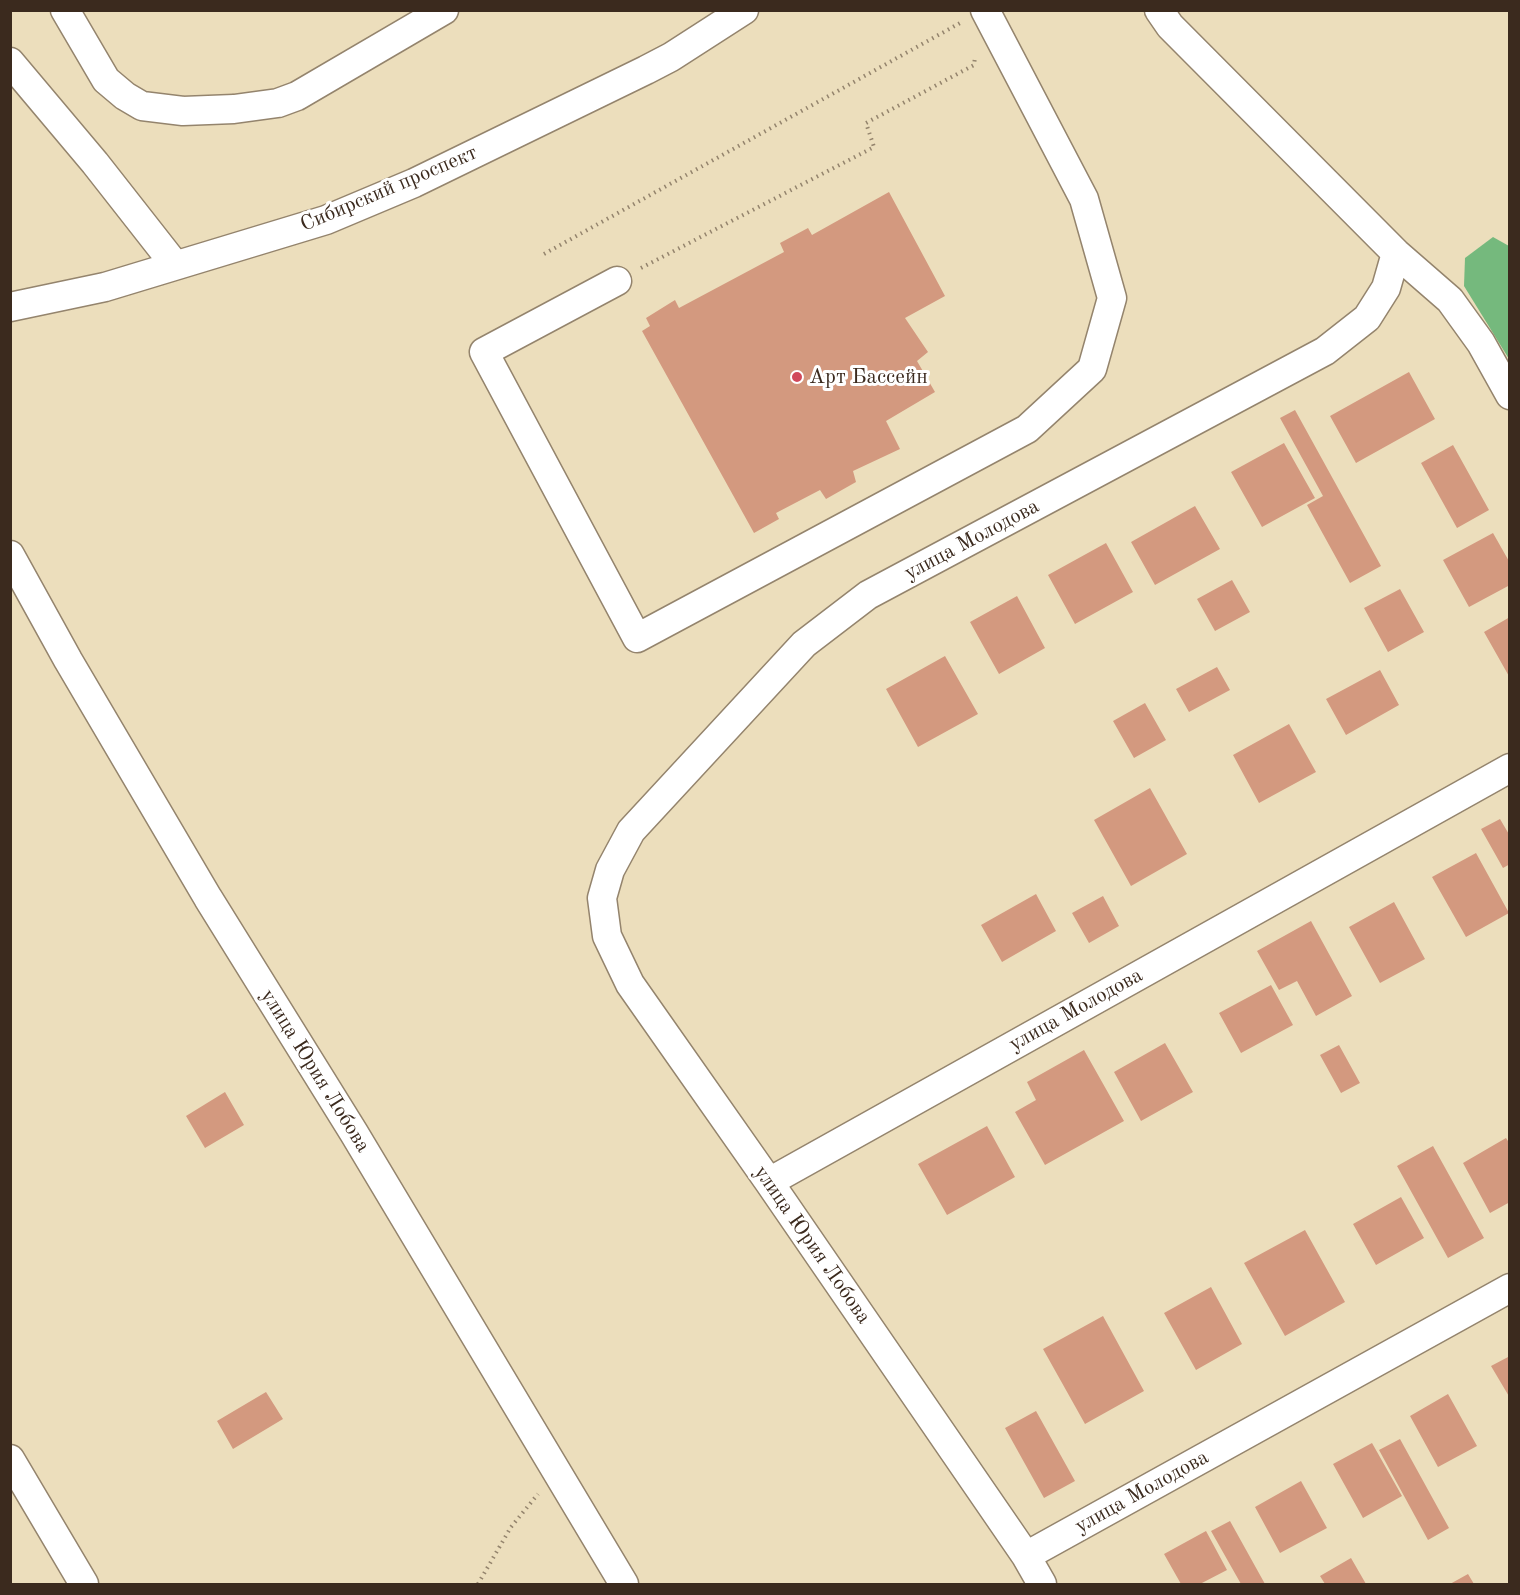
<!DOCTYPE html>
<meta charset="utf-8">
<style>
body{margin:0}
#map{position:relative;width:1520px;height:1595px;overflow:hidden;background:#ecdebc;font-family:"Old Standard TT",serif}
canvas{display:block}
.frame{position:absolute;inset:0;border:12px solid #3b2a1e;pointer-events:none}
</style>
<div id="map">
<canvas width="1520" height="1595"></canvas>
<div class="frame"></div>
</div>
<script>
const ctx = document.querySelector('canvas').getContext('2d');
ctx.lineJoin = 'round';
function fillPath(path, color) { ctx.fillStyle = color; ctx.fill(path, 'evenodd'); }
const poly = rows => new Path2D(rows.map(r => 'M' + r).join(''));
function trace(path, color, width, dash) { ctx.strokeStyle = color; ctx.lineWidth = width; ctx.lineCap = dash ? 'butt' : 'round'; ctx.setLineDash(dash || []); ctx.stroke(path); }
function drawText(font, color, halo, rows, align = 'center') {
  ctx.font = font + ' "Old Standard TT",serif'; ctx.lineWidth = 6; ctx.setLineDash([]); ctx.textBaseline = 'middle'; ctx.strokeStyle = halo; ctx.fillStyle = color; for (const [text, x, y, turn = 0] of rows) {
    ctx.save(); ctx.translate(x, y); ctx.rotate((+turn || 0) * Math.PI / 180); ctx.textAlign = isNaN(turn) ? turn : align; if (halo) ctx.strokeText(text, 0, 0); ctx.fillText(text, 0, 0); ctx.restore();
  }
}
fillPath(poly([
 [1493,237,1509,246,1509,359,1464,286,1465,258]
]), '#75b97d');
fillPath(poly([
 [889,192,945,296,905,318,928,352,917,361,935,392,886,421,900,449,853,471,856,482,826,499,820,490,776,513,779,519,754,533,642,331,650,326,646,318,675,300,679,308,784,252,780,243,808,228,812,235],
 [1409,372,1435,419,1356,463,1330,416],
 [1295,410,1381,566,1350,583,1307,505,1323,496,1280,418],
 [1284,443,1315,498,1262,527,1231,472],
 [1453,445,1489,510,1457,528,1421,463],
 [1195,506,1220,549,1155,585,1131,542],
 [1493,533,1510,563,1510,585,1469,607,1443,560],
 [1106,543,1133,592,1075,624,1048,575],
 [1232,580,1250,612,1215,631,1197,599],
 [1400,589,1424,632,1388,652,1364,608],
 [1017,596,1045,648,999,674,970,622],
 [1510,617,1510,678,1484,632],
 [945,656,978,714,918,747,886,689],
 [1217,667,1230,690,1189,712,1176,689],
 [1380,670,1399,705,1346,735,1326,699],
 [1145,703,1166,740,1134,758,1113,721],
 [1289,724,1316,772,1259,803,1233,755],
 [1150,788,1187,854,1131,886,1094,820],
 [1500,819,1510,836,1510,864,1503,868,1481,829],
 [1476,853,1509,913,1466,937,1432,877],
 [1036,894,1056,931,1002,962,981,925],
 [1103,896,1119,926,1089,943,1072,913],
 [1394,902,1425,959,1380,983,1349,927],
 [1311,921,1352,996,1316,1016,1297,981,1279,990,1257,951],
 [1271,985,1293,1025,1241,1053,1219,1013],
 [1165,1043,1193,1092,1141,1121,1114,1072],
 [1339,1045,1360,1083,1341,1093,1320,1055],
 [1084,1050,1124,1121,1045,1165,1015,1112,1036,1100,1027,1082],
 [225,1092,244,1125,205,1148,186,1116],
 [987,1126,1015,1177,947,1215,918,1164],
 [1506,1138,1510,1144,1510,1202,1490,1213,1463,1163],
 [1433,1146,1484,1238,1448,1258,1397,1166],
 [1401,1197,1424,1238,1376,1265,1353,1224],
 [1305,1230,1345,1302,1285,1336,1244,1263],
 [1211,1287,1242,1344,1196,1370,1164,1313],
 [1103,1316,1144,1391,1085,1424,1043,1349],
 [1510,1356,1510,1398,1491,1366],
 [266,1392,283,1419,233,1449,217,1421],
 [1448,1394,1477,1446,1438,1467,1410,1416],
 [1036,1411,1075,1481,1044,1498,1005,1428],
 [1400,1439,1449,1528,1428,1540,1379,1450],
 [1372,1443,1402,1496,1363,1518,1333,1464],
 [1301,1481,1327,1528,1280,1553,1255,1507],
 [1230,1521,1265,1584,1241,1584,1211,1531],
 [1206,1531,1227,1570,1200,1584,1181,1584,1164,1554],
 [1351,1558,1366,1584,1325,1584,1320,1576],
 [1468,1574,1474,1584,1450,1584]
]), '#d3997f');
const minor = poly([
 [65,10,106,80,125,96,142,106,183,111,234,109,278,103,297,96,444,10],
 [1159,10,1170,26,1396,253,1450,300,1481,343,1510,395],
 [10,62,95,163,175,265],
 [617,281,484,352,637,638,1027,429,1092,369,1112,298,1084,199,985,10],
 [10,307,105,287,326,220,414,183,646,70,671,57,744,10],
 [10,555,68,660,208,898,354,1133,624,1584],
 [769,1182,1510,768],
 [10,1459,84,1584],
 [1026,1556,1510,1288],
 [1042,1584,1026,1556,769,1182,630,984,607,936,602,898,610,870,631,831,804,644,868,595,1325,351,1367,318,1386,288,1396,253]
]);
trace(minor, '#94846d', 31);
trace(poly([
 [544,254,960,23],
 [641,268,874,147,866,123,974,65,975,57],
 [478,1584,511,1527,538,1494]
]), '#94846d', 4, [1.5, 4.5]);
trace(minor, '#fff', 28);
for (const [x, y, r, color] of [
 [797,377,6,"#d1495b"]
]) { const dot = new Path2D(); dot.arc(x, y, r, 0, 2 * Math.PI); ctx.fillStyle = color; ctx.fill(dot); trace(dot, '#fff', 2); }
drawText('21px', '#3b2a1e', '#fff', [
 ["Сибирский проспект",389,189,-23],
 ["улица Молодова",972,540,-28],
 ["улица Молодова",1076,1010,-29],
 ["улица Юрия Лобова",315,1071,58],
 ["улица Юрия Лобова",812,1245,55],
 ["улица Молодова",1142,1492,-29]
]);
drawText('21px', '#3b2a1e', '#fff', [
 ["Арт Бассейн",809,377]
], 'left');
</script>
